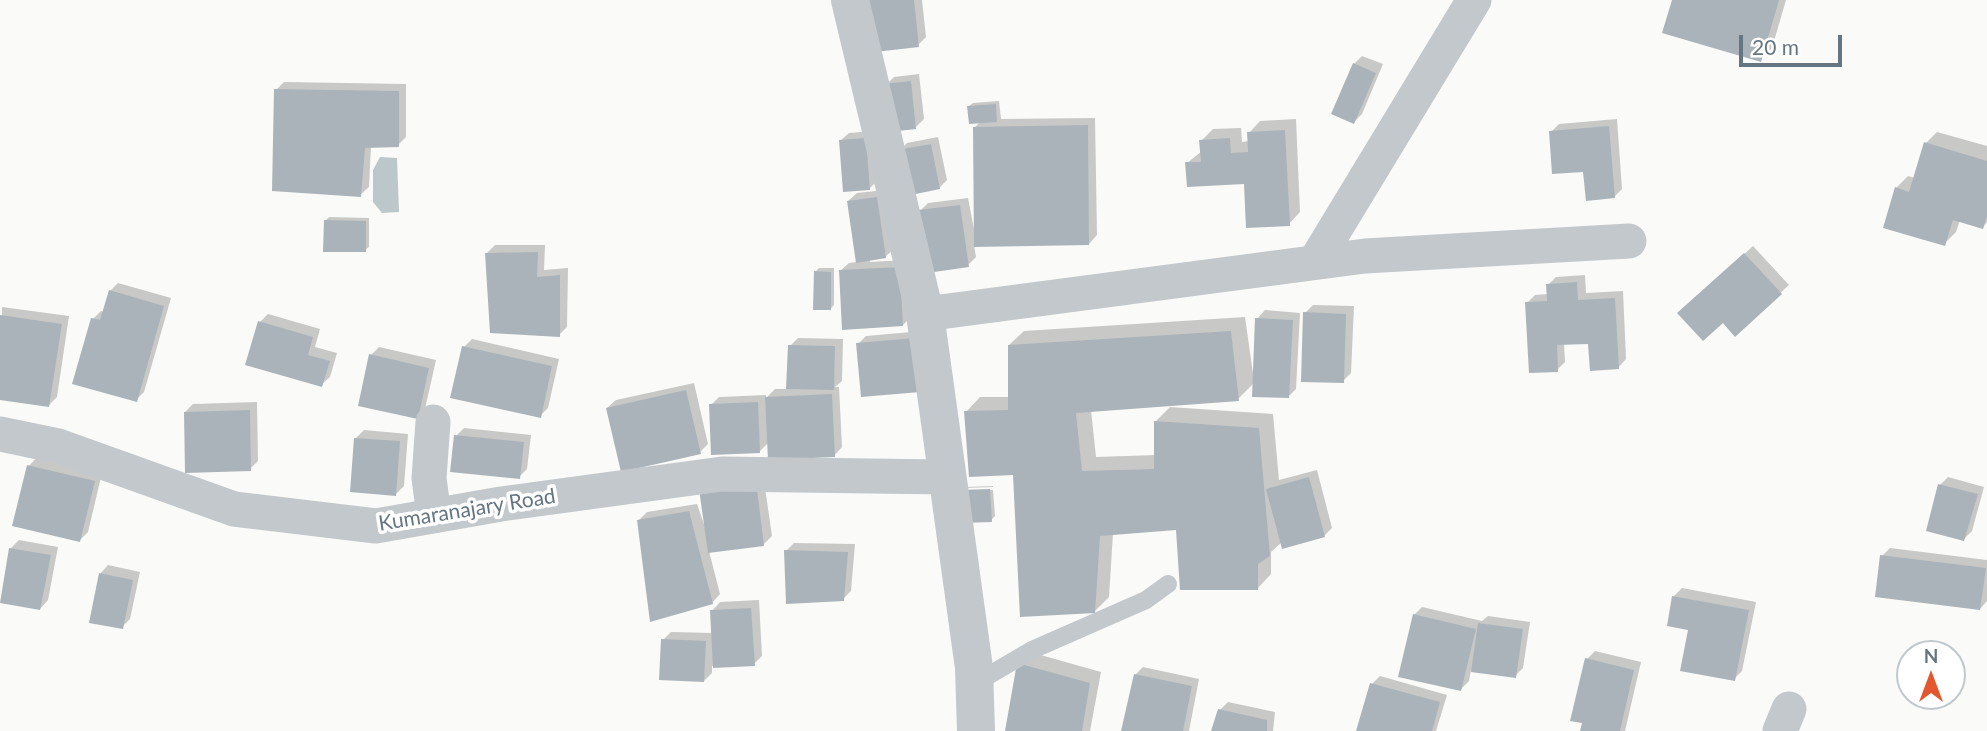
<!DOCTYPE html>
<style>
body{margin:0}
#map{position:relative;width:1987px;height:731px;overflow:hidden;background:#fafaf8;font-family:Lato,sans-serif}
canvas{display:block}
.north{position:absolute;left:1896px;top:640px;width:70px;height:70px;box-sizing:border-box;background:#fff;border:2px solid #c1c8cd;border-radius:50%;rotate:0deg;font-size:19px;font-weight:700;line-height:28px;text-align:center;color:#657683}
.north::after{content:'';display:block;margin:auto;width:24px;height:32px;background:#e4572e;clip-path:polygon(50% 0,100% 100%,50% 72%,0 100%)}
.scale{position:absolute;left:1739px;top:35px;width:103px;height:32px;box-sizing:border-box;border:4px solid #657683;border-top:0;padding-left:9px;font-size:21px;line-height:24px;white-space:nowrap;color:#657683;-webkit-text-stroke:5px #fff;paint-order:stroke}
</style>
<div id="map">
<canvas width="1987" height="731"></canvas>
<div class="north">N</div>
<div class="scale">20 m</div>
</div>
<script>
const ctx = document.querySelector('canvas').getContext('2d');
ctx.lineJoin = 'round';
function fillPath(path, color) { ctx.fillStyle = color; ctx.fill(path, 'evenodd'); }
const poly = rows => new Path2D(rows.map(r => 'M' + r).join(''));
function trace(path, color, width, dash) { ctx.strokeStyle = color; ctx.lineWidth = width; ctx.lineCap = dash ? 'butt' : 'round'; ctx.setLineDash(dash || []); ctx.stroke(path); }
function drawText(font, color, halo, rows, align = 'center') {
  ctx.font = font + ' Lato,sans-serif'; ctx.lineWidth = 7; ctx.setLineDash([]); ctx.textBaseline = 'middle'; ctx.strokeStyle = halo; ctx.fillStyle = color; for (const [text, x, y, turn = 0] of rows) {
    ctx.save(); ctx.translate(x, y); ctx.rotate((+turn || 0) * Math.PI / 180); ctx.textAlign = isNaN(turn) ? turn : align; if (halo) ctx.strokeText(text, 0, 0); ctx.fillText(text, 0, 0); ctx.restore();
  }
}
fillPath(poly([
 [380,157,397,158,399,212,382,213,373,202,373,170]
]), '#bbc7cb');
fillPath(poly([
 [871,0,922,0,926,37,918,45],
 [1674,0,1786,0,1772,48,1760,60],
 [1362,56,1383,64,1362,114,1354,122,1354,64],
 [919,74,924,119,916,127,886,85,894,77],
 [284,82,406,84,406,137,398,145,371,146,369,187,360,195,276,90],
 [999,101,1001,119,1095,118,1097,235,1089,244,974,245,976,257,968,265,920,211,928,203,968,198,976,240,974,128,980,122,969,106,973,103],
 [1296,119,1300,212,1289,224,1246,182,1187,163,1202,151,1201,141,1213,129,1241,128,1242,142,1249,141,1249,133,1260,121],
 [1617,119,1622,189,1614,197,1551,132,1559,124],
 [874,131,878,180,870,188,840,141,849,133],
 [1937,132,1987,146,1987,222,1983,227,1960,220,1956,232,1944,244,1896,188,1908,176,1915,178,1926,143],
 [938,137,947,180,939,188,899,151,907,143],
 [885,190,894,249,885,257,870,259,870,262,907,260,911,317,903,325,840,271,849,263,857,262,848,201,857,193],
 [329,217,369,218,369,247,365,250,325,221],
 [495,245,545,245,544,270,568,268,567,327,559,335,487,253],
 [1753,246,1789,285,1735,334,1723,321,1688,305],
 [819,268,834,268,834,305,830,309,815,272],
 [1585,275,1586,293,1623,291,1626,359,1618,368,1590,342,1564,343,1565,362,1557,370,1527,303,1535,295,1548,294,1548,285,1556,277],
 [118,283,171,298,144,392,136,400,93,319,101,311,105,312,110,291],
 [1313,305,1354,306,1351,373,1343,381,1305,313],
 [2,307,69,316,57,397,49,405,0,398],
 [1265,310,1300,313,1296,389,1288,397,1254,383,1238,399,1091,410,1096,457,1156,455,1156,421,1170,407,1273,414,1279,480,1317,470,1332,528,1324,536,1282,542,1271,552,1271,574,1257,589,1178,528,1113,533,1109,597,1094,612,1014,473,966,412,980,397,1010,397,1009,345,1024,331,1245,317,1254,381,1257,319],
 [268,314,320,329,315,347,337,353,330,377,321,385,260,322],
 [923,331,927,382,858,344,866,336],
 [798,338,843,339,842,381,835,387,839,387,842,447,834,456,769,442,760,451,711,405,719,397,766,395,766,398,775,389,788,389,790,346],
 [472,339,559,359,548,408,540,416,464,347],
 [379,347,436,360,425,409,417,417,371,355],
 [694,383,708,444,700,452,607,408,616,400],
 [257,402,258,461,250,469,185,412,193,404],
 [464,428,531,435,527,469,519,477,456,436],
 [364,430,408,434,404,486,396,494,355,439],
 [37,457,102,473,88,532,80,540,29,466],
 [763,474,772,536,764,544,709,551,720,594,712,603,639,520,647,512,697,504,707,533],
 [1948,477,1984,487,1972,531,1964,539,1940,485],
 [965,487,993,486,993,487,964,488],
 [993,490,995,516,991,520,963,491],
 [19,540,58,547,48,600,40,609,11,548],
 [794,543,855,544,851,591,843,599,786,551],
 [1890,548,1987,560,1987,601,1980,609,1882,556],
 [108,565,140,572,130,619,122,627,100,574],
 [1682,588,1756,602,1742,671,1734,679,1690,629,1674,596],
 [759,600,762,656,754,664,712,666,712,673,704,681,663,640,671,632,713,633,712,611,720,602],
 [1422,607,1482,621,1488,616,1530,622,1523,668,1515,676,1471,670,1469,681,1461,689,1414,615],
 [1595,651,1641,662,1625,731,1582,731,1587,659],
 [1030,652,1101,672,1090,731,1008,731,1018,664],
 [1143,667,1199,679,1189,731,1123,731,1135,675],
 [1380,676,1447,695,1436,731,1358,731,1372,684],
 [1228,702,1275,712,1273,731,1213,731,1220,710]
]), '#0003');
fillPath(poly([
 [869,0,914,0,919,47,875,52],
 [1672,0,1779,0,1761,62,1662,33],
 [1353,63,1376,73,1354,124,1331,114],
 [911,81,916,129,889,132,884,84],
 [274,89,399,91,399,147,365,148,361,197,272,191],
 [996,104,997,122,969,124,967,106],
 [1088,125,1089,245,974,247,973,127],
 [1609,126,1615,198,1586,201,1583,172,1552,174,1549,131],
 [1285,130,1290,226,1246,228,1244,184,1187,187,1185,162,1201,162,1199,140,1230,138,1231,153,1248,152,1247,132],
 [866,138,870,190,843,192,839,140],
 [1924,142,1987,161,1987,216,1983,229,1953,220,1945,246,1883,228,1895,187,1909,192],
 [931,144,940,189,906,196,897,150],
 [877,197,886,258,856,263,847,201],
 [960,205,969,267,927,273,918,210],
 [324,220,366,221,366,252,323,252],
 [538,252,537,277,560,275,560,337,490,333,485,253],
 [1744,253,1782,294,1735,337,1723,323,1703,341,1677,313],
 [900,267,903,326,842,330,839,270],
 [814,271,831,272,831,310,813,310],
 [1577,282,1578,300,1615,298,1619,369,1590,371,1588,344,1557,345,1558,372,1529,373,1525,302,1547,301,1546,284],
 [109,290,164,306,137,402,72,384,91,318,100,320],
 [1303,312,1346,314,1344,383,1301,382],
 [0,315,62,324,49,407,0,400],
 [1255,318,1293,320,1289,398,1252,397],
 [258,321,313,337,308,355,330,361,322,387,245,365],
 [1231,331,1239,401,1076,413,1082,471,1154,469,1154,421,1259,428,1270,556,1258,564,1258,590,1180,590,1176,530,1100,536,1095,613,1020,617,1013,475,969,477,964,411,1008,410,1008,345],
 [915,338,920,392,861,397,856,343],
 [788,345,835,346,834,390,786,389],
 [462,346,552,366,541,418,450,398],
 [369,354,429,368,418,419,358,406],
 [686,390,701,454,621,472,606,408],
 [832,394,835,457,768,460,765,397],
 [758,402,760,453,711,455,709,404],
 [250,410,251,471,185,473,184,412],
 [454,435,524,442,520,479,450,472],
 [354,438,400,441,396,496,350,492],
 [27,465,95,481,80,542,12,526],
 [1309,477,1325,537,1282,549,1266,489],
 [756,481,764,546,708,553,699,489],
 [1938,484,1978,494,1964,541,1926,531],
 [990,489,992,522,961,523,959,490],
 [689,511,713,604,650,622,637,520],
 [9,548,51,555,40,610,0,603],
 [784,550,848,552,844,601,786,604],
 [1880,555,1986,568,1980,610,1875,597],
 [99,573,133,580,123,629,89,623],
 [1672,596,1749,610,1735,681,1680,671,1688,630,1667,626],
 [751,608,755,666,713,668,710,610],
 [1413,614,1476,629,1461,691,1398,677],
 [1478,623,1523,629,1516,678,1471,672],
 [661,639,706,641,704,682,659,680],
 [1585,658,1634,670,1620,731,1580,731,1582,723,1570,721],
 [1017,663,1090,683,1082,731,1005,731],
 [1134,674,1192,686,1183,731,1121,731],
 [1370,683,1440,702,1432,731,1356,731],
 [1218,709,1267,720,1267,731,1211,731]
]), '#aab3b9');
trace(poly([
 [974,684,1032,650,1146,600,1168,584]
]), '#c3c8cc', 18);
trace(poly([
 [1315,262,1474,0],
 [925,314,1365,256,1629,241],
 [433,422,429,478,434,516],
 [0,434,58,446,234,509,376,526,501,504,722,474,946,477],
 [1780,731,1789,709]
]), '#c3c8cc', 35);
trace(poly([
 [850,0,925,314,974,668,976,731]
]), '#c3c8cc', 38);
drawText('21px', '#657683', '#fff', [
 ["Kumaranajary Road",467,510,-9]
]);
</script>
